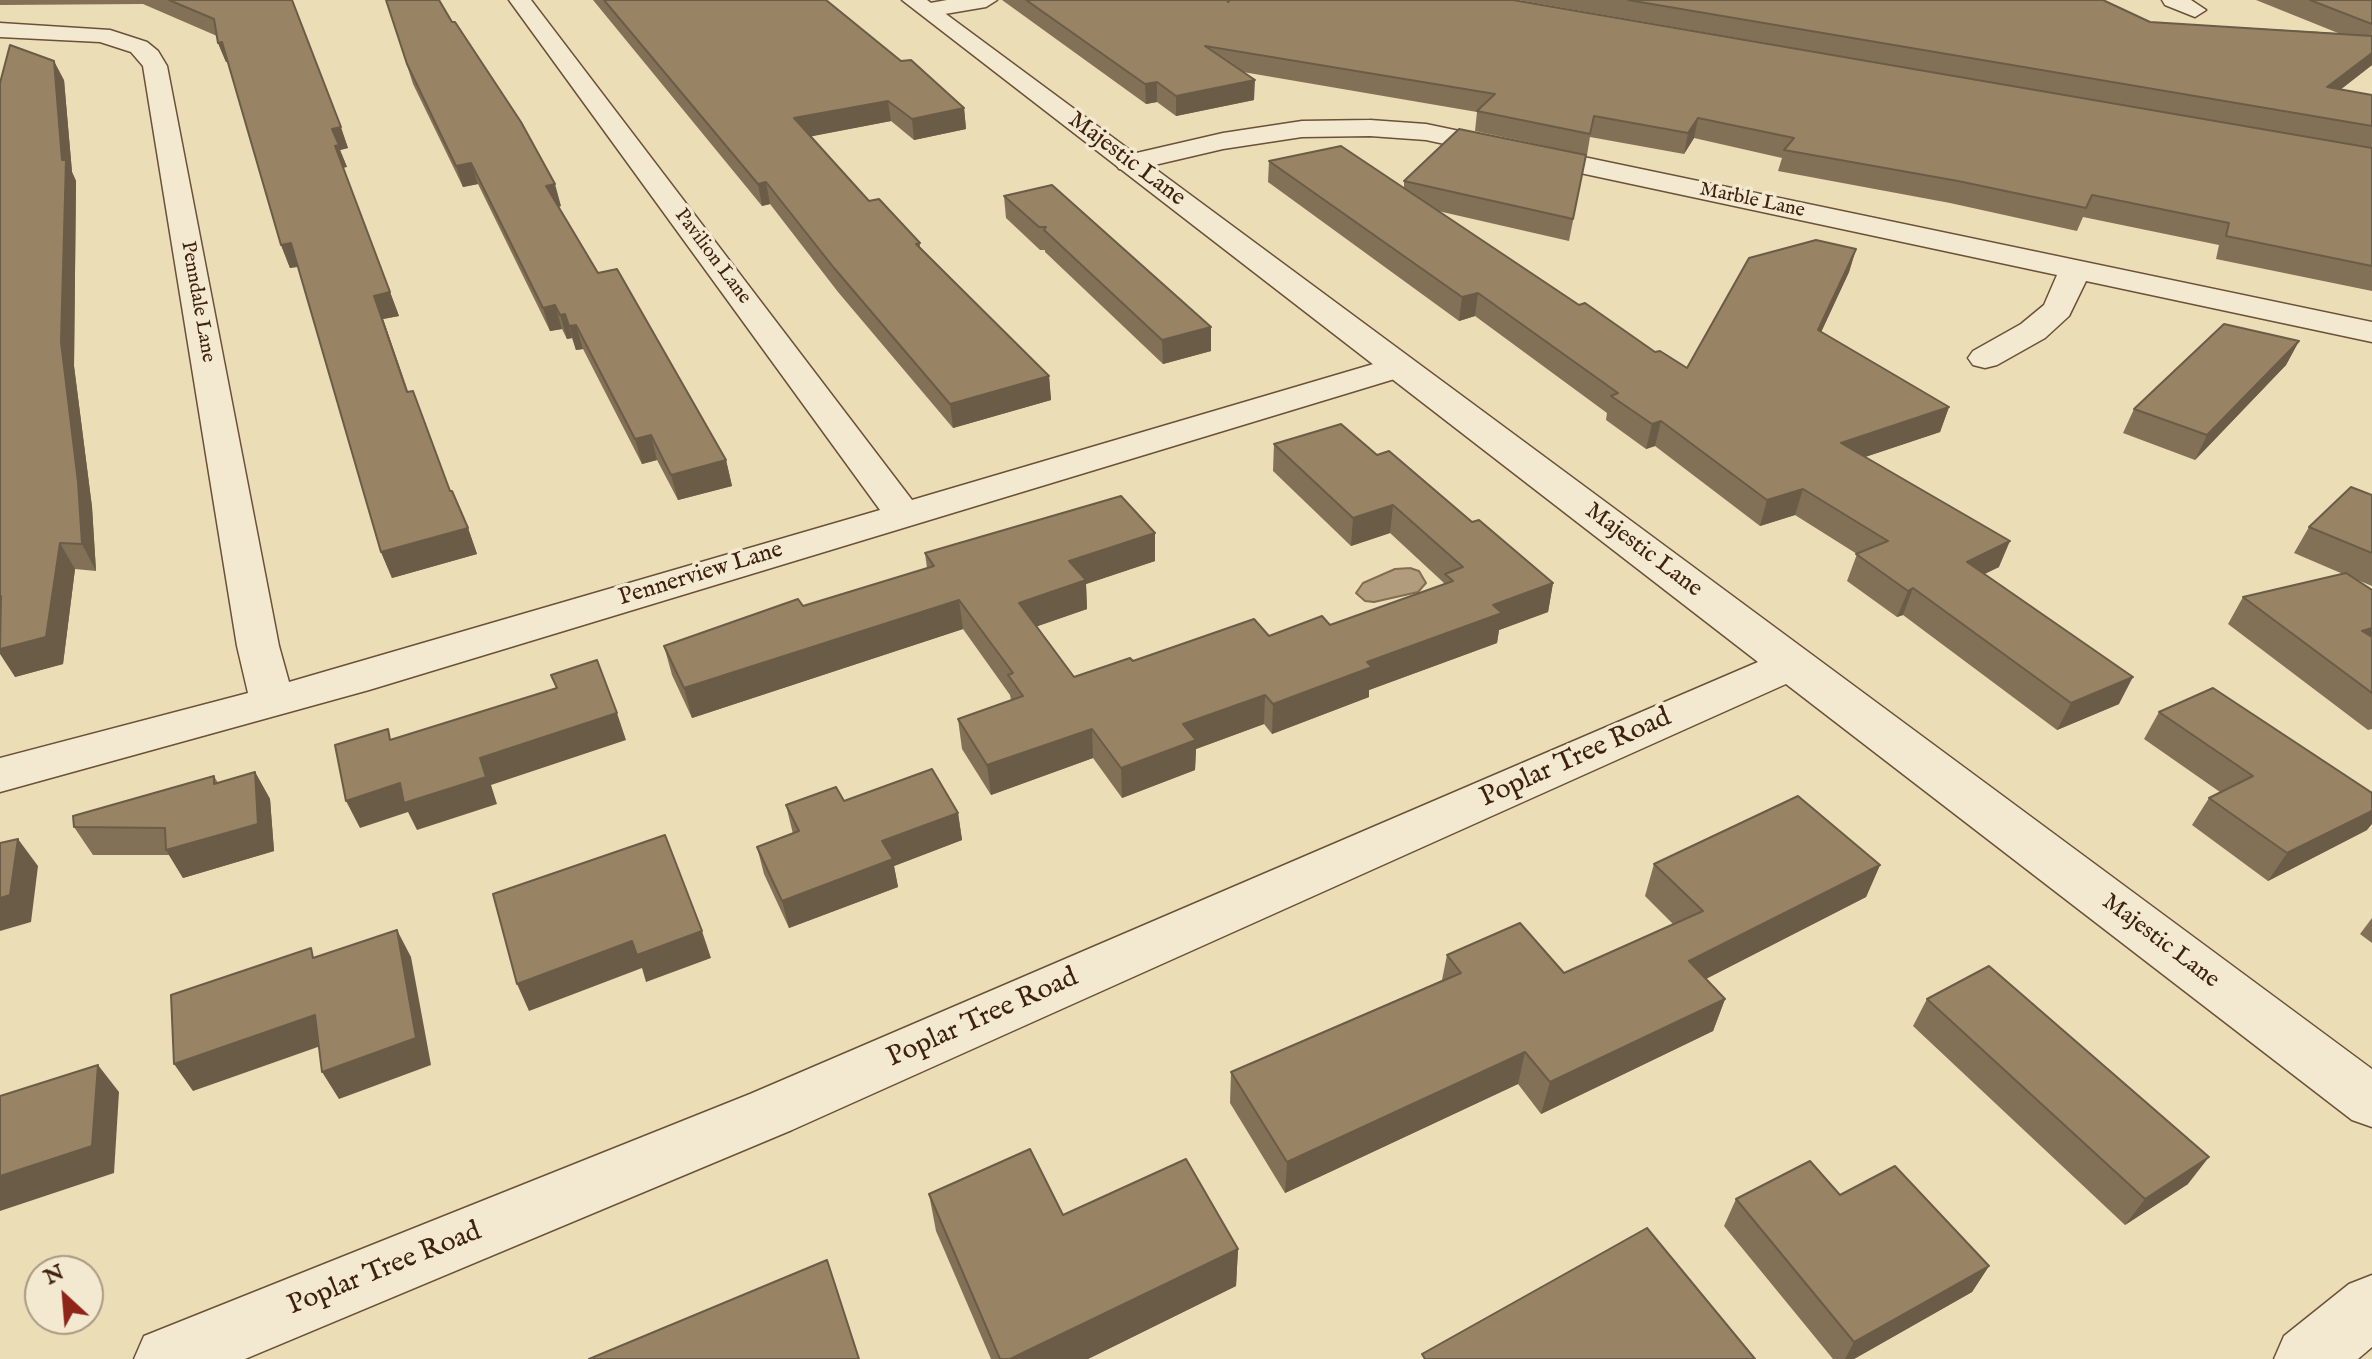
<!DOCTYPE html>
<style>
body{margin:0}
#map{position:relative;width:2372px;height:1359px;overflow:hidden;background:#ebddb6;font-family:"IM FELL English",serif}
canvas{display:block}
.north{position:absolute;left:24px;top:1255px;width:80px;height:80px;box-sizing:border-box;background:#f2e9d0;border:2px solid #aa9982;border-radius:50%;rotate:334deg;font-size:22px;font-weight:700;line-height:32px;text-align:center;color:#3f220d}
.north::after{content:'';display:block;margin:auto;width:28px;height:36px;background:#8f2418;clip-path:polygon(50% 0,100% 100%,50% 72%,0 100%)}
</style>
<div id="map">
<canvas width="2372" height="1359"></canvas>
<div class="north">N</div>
</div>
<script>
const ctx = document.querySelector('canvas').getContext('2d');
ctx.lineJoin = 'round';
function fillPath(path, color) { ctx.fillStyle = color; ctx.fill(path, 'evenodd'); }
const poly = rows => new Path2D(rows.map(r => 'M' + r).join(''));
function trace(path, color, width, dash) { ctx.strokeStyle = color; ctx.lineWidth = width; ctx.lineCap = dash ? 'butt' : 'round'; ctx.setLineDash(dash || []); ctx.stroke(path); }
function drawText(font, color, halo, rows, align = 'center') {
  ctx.font = font + ' "IM FELL English",serif'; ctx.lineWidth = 7; ctx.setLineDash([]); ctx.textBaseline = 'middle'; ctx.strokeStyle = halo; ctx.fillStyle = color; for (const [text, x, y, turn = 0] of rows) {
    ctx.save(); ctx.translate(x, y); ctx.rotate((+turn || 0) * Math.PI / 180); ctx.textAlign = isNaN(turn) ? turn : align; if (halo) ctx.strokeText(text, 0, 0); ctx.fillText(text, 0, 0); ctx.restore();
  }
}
const water = poly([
 [1410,568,1419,571,1426,583,1418,592,1374,602,1365,601,1356,593,1363,583,1395,569,1410,568]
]);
fillPath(water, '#b19d7d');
trace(water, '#836c50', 2);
const minor = poly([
 [509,0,531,0,912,500,1387,360,1399,357,1411,360,1416,367,1411,374,369,690,0,792,0,758,248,693,237,646,143,66,131,52,100,42,0,37,0,23,110,30,147,42,158,51,167,66,279,646,289,682,880,510,509,0],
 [947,0,997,0,986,7,927,17,916,10,919,5,947,0],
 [2162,0,2191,0,2206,10,2195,17,2165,5,2162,0],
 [1370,120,1426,124,2372,322,2372,342,2086,281,2069,316,2045,338,1997,365,1985,368,1973,365,1968,358,1973,351,2021,324,2044,305,2057,275,1426,140,1370,136,1302,137,1223,149,1129,171,1119,169,1115,163,1119,157,1223,133,1302,121,1370,120],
 [2372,1275,2372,1347,2358,1359,2274,1359,2284,1336,2349,1284,2372,1275]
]);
const tertiary = poly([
 [902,0,927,0,2372,1069,2372,1127,2352,1120,1786,684,792,1130,245,1359,134,1359,144,1336,750,1094,1758,662,902,0]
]);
trace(minor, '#6a5137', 3);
trace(tertiary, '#6a5137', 3);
fillPath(minor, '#f2e9d0');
fillPath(tertiary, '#f2e9d0');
fillPath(poly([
 [0,0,292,0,348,148,340,150,347,167,343,167,399,316,383,319,408,392,450,491,468,528,477,554,392,578,381,552,298,267,290,268,281,245,228,62,226,62,218,43,217,36,143,4,0,5],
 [386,0,561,206,558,207,598,273,726,460,732,486,678,500,657,460,642,464,583,349,576,350,572,338,567,339,562,329,550,331,478,184,463,187,413,84],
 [593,0,826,0,901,61,964,108,966,129,914,140,891,121,811,136,869,201,920,243,920,247,1049,376,1051,400,953,428,838,292,770,204,762,206],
 [1002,0,1227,0,1228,2,1915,69,1518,0,2103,0,2150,22,2338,33,2256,0,2372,0,2372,65,2340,90,2372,95,2372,291,2216,259,2219,245,2083,217,2077,231,1950,203,1778,171,1782,158,1694,138,1684,154,1590,137,1587,155,1475,131,1477,112,1243,72,1254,100,1176,116,1157,102,1146,104],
 [64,80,72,172,76,181,74,366,92,507,96,571,75,569,63,664,15,677],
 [1586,155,1569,241,1438,211,1579,305,1655,352,1687,368,1856,249,1849,272,1821,332,1949,407,1940,432,1865,457,1999,567,1984,574,2119,704,2057,730,1903,615,1897,617,1847,581,1857,554,1795,515,1760,526,1655,446,1646,449,1606,420,1607,413,1475,316,1459,321,1268,182,1269,161,1404,188,1404,181],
 [1004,196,1211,327,1211,351,1163,364,1045,252,1045,250,1040,250,1006,218],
 [2299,341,2286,365,2195,460,2123,433,2134,409],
 [1274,444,1377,455,1472,522,1553,583,1548,612,1499,630,1497,643,1369,690,1369,697,1272,734,1264,724,1196,749,1195,770,1122,798,1093,758,991,795,962,749,958,719,1011,700,1010,695,963,629,692,718,672,675,664,646,803,606,927,568,925,553,1155,533,1155,561,1086,584,1087,609,1037,626,1074,677,1133,661,1330,625,1444,584,1444,583,1390,533,1351,546,1273,471],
 [2372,495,2372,586,2355,579,2372,590,2372,729,2368,730,2228,624,2243,597,2343,574,2294,553,2309,527],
 [2159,712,2367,830,2268,881,2192,825,2209,798,2220,792,2144,739],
 [255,772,270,799,274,851,183,878,169,855,93,855,74,827,214,776,218,783],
 [844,801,958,813,962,840,894,866,898,887,789,928,764,874,757,847,793,834,786,805],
 [1654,864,1880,865,1866,897,1706,979,1725,999,1713,1031,1541,1114,1518,1084,1285,1193,1230,1103,1231,1072,1442,980,1447,955,1564,973,1673,924,1645,896],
 [2372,918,2372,943,2360,934],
 [1927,999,2188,1184,2125,1225,1913,1026],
 [929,1194,1238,1249,1236,1286,1088,1359,991,1359,936,1231],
 [1840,1195,1989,1266,1972,1292,1854,1359,1833,1359,1724,1226,1736,1199]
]), '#837157');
fillPath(poly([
 [222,42,230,61,226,62,218,43],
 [2372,53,2372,65,2318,107,2327,87],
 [54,61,64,80,72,172,76,181,74,366,92,507,96,571,82,544,61,342,62,160],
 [1255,80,1254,100,1176,116,1176,96],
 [1157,82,1157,102,1146,104,1145,84],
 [888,101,891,121,798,139,794,118],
 [964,108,966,129,914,140,912,119],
 [1698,118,1694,138,1684,154,1688,133],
 [341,127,348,148,340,150,347,167,343,168,335,146,332,129],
 [471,163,478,184,463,187,456,166],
 [766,182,770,204,762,206,758,184],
 [555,184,561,206,552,208,546,186],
 [291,243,300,266,290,268,281,245],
 [1856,249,1849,272,1811,354,1818,330],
 [390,292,399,316,383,319,417,417,374,296],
 [1478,293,1475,316,1459,321,1462,297],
 [555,305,562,329,550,331,543,308],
 [565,314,572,338,567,339,560,315],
 [576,325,583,349,576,350,569,326],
 [1211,327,1211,351,1163,364,1162,340],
 [2299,341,2286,365,2195,460,2207,435],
 [1049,376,1051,400,953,428,950,404],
 [1949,407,1940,432,1832,468,1841,443],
 [1661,421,1655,446,1646,449,1652,424],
 [651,435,657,460,642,464,635,439],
 [726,460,732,486,678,500,671,475],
 [1803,489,1795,515,1760,526,1767,500],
 [1393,505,1390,533,1351,546,1353,518],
 [468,528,477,554,392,578,381,552],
 [1155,533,1155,561,1086,584,1087,609,1021,632,1019,603,1069,561],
 [2010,541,1999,567,1956,588,1967,562],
 [60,543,75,569,63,664,15,677,0,654,0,649],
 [1553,583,1548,612,1499,630,1497,643,1369,690,1369,697,1272,734,1273,704,1493,605],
 [1913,588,1903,615,1897,617,1908,591],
 [959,600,963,629,692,718,684,688],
 [2372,628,2372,651,2362,631],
 [2133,677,2119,704,2057,730,2071,703],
 [1265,695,1264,724,1196,749,1195,770,1122,798,1121,768,1183,724],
 [617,713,626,740,491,785,497,804,417,830,408,812,360,828,346,801],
 [1092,729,1093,758,991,795,987,765],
 [255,772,270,799,274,851,183,878,166,850],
 [2372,811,2372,824,2367,830,2268,881,2287,853],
 [958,813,962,840,894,866,898,887,789,928,782,901,882,841],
 [18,839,38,866,31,922,0,931,0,898],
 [1880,865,1866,897,1678,993,1689,961],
 [397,930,411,957,431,1065,339,1099,322,1072],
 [702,931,711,958,646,982,642,968,529,1011,517,984,632,941],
 [1725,999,1713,1031,1541,1114,1550,1082],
 [315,1015,332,1042,193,1091,174,1064],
 [1525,1052,1518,1084,1285,1193,1287,1162],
 [98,1065,119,1092,114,1173,0,1211,0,1176],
 [2209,1157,2188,1184,2125,1225,2145,1199],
 [1238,1249,1236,1286,1088,1359,1010,1359],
 [1989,1266,1972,1292,1854,1359,1845,1359,1854,1342]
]), '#6a5c47');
const building = poly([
 [169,0,292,0,341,127,332,129,339,145,335,146,390,292,374,296,407,392,413,391,450,491,452,491,468,528,381,552,291,243,281,245,222,42,218,43,214,19,169,0],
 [386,0,439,0,452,22,455,22,521,122,555,184,546,186,598,273,617,269,726,460,671,475,651,435,635,439,576,325,569,326,565,314,560,315,555,305,543,308,471,163,456,166,407,64,386,0],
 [604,0,826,0,901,61,911,60,964,108,912,119,888,101,794,118,869,201,879,199,920,243,916,244,1049,376,950,404,834,268,766,182,758,184,604,0],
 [1026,0,1227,0,1228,2,1230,0,1513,0,2372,148,2372,266,2226,236,2229,223,2092,195,2086,208,1958,181,1784,150,1794,138,1698,118,1688,133,1594,116,1590,134,1477,111,1495,94,1205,46,1255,80,1176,96,1157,82,1145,84,1026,0],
 [1628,0,2103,0,2150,22,2372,36,2372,53,2327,87,2372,95,2372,126,1628,0],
 [2310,0,2372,0,2372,24,2310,0],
 [10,45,54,61,62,160,66,160,61,342,78,482,82,544,60,543,46,637,0,649,1,596,0,597,0,83,10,45],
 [1459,129,1586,155,1573,219,1404,181,1459,129],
 [1341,146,1579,305,1585,303,1655,352,1660,351,1687,368,1749,258,1816,240,1856,249,1818,330,1949,407,1841,443,2010,541,1967,562,2133,677,2071,703,1913,588,1908,591,1856,554,1888,541,1803,489,1767,500,1661,421,1652,424,1611,396,1618,393,1478,293,1462,297,1269,161,1341,146],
 [1052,185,1211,327,1162,340,1044,230,1046,227,1039,227,1004,196,1052,185],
 [2224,324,2299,341,2207,435,2134,409,2224,324],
 [1341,424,1377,455,1389,451,1472,522,1479,520,1553,583,1493,605,1502,613,1367,662,1372,667,1273,704,1265,695,1183,724,1196,740,1121,768,1092,729,987,765,958,719,1023,696,1008,675,1013,673,959,600,684,688,664,646,798,599,803,606,934,566,925,553,1121,496,1155,533,1069,561,1086,580,1019,603,1074,677,1130,658,1133,661,1254,619,1269,636,1322,616,1330,625,1453,581,1445,574,1463,567,1393,505,1353,518,1274,444,1341,424],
 [2351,487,2372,495,2372,553,2309,527,2351,487],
 [2346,573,2372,590,2372,628,2362,631,2372,637,2372,693,2243,597,2346,573],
 [597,660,617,713,480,758,486,777,404,803,400,783,346,801,335,745,388,729,390,740,557,688,551,675,597,660],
 [2213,688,2372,793,2372,811,2287,853,2209,798,2253,776,2159,712,2213,688],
 [932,769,958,813,882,841,893,859,782,901,757,847,799,831,786,805,836,787,844,801,932,769],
 [255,772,258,824,166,850,165,828,74,827,73,816,214,776,214,784,255,772],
 [1798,796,1880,865,1689,961,1725,999,1550,1082,1525,1052,1287,1162,1231,1072,1461,973,1447,955,1520,923,1564,973,1703,911,1654,864,1798,796],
 [665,835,702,931,637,955,632,941,517,984,493,894,665,835],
 [18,839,10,895,0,898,0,843,18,839],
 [397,930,416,1038,322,1072,315,1015,174,1064,171,995,311,948,313,958,397,930],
 [1989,966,2209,1157,2145,1199,1927,999,1989,966],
 [98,1065,92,1146,0,1176,0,1096,98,1065],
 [1030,1149,1063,1215,1186,1159,1238,1249,1010,1359,1000,1359,929,1194,1030,1149],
 [1810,1161,1840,1195,1895,1166,1989,1266,1854,1342,1736,1199,1810,1161],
 [1647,1228,1755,1359,1425,1359,1422,1354,1647,1228],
 [827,1260,859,1359,589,1359,827,1260]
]);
fillPath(building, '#988365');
trace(building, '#6a5c47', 2);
drawText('20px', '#3f220d', '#f2e9d0', [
 ["Marble Lane",1752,201,12],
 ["Pavilion Lane",712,257,53],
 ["Penndale Lane",197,302,80]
]);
drawText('24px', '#3f220d', '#f2e9d0', [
 ["Majestic Lane",1126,160,37],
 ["Majestic Lane",1643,551,37],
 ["Pennerview Lane",701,575,-17],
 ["Majestic Lane",2160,942,37]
]);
drawText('28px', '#3f220d', '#f2e9d0', [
 ["Poplar Tree Road",1576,759,-24],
 ["Poplar Tree Road",983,1019,-24],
 ["Poplar Tree Road",385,1270,-22]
]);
</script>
